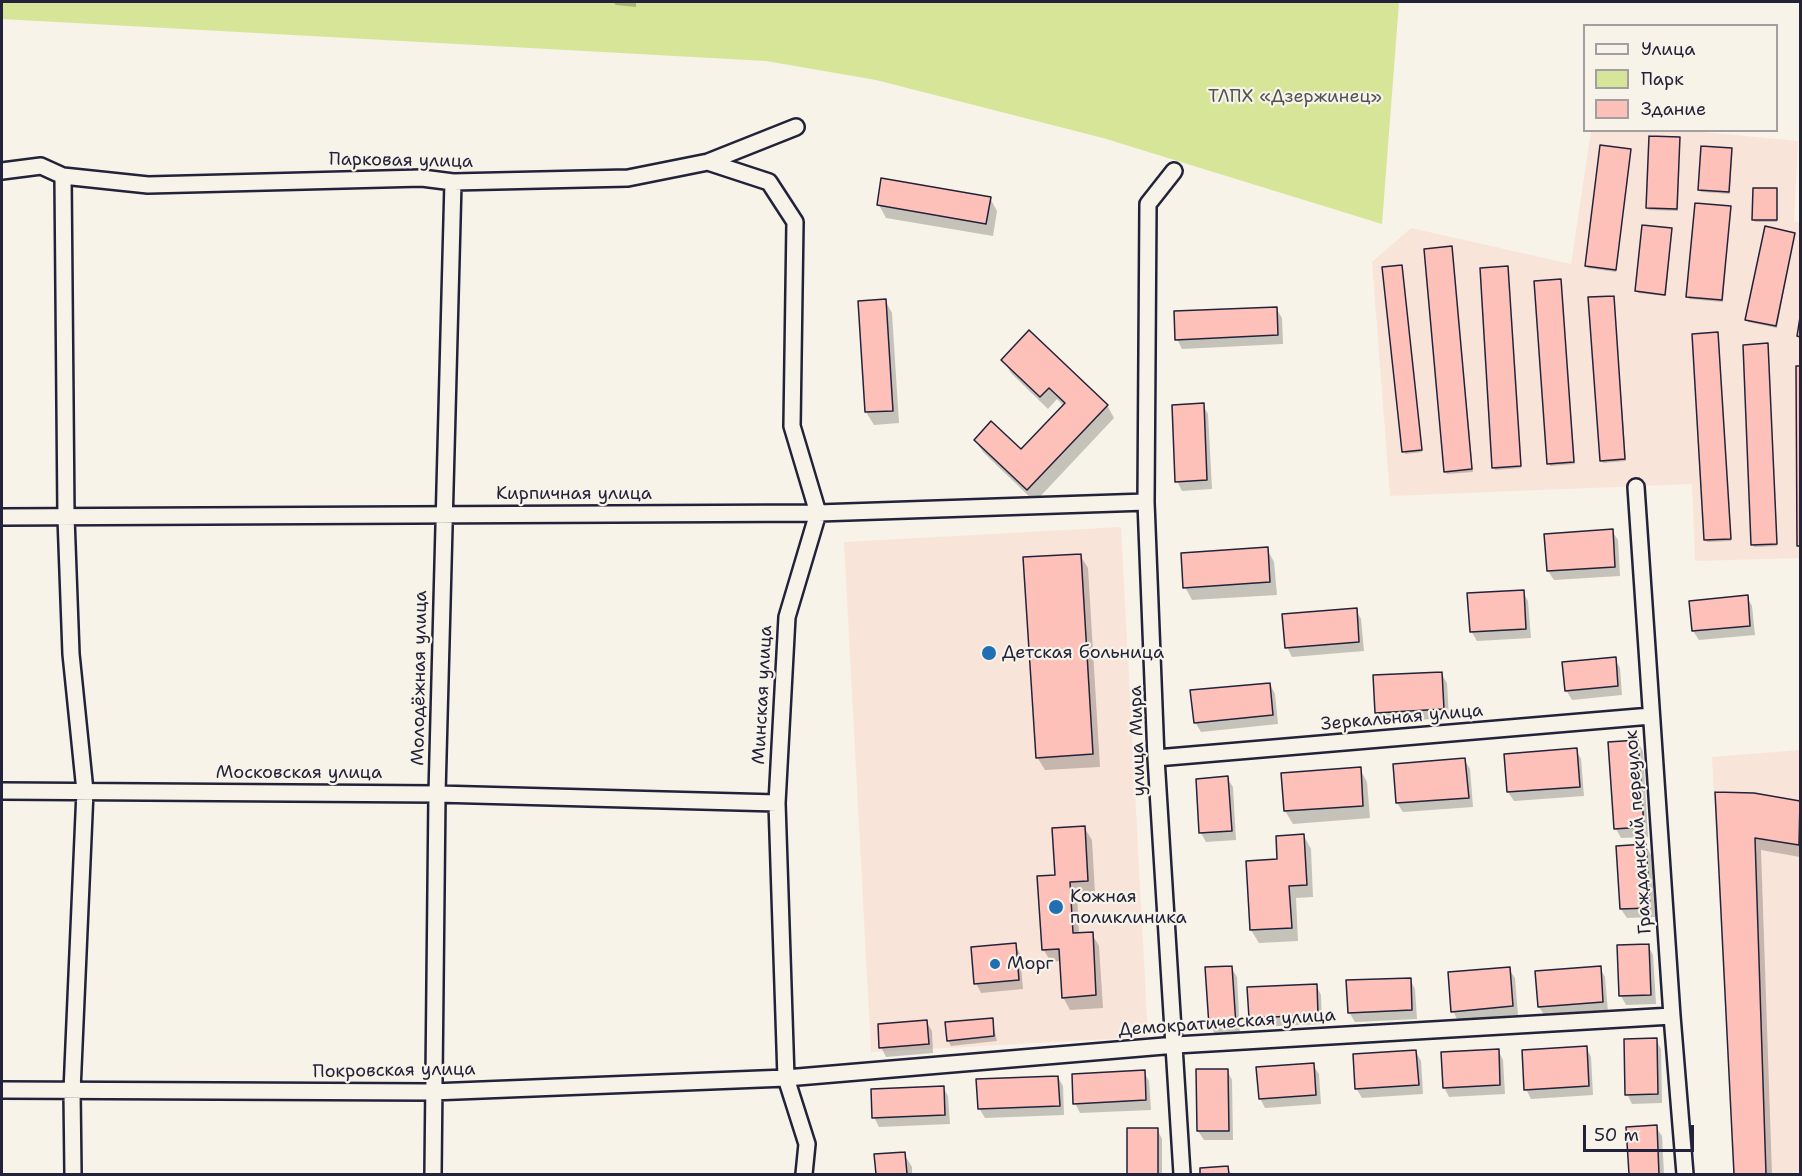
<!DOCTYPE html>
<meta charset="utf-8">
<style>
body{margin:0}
#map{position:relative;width:1802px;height:1176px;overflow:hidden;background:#f7f3e8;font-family:"Shantell Sans",sans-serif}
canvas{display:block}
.frame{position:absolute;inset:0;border:3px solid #22223b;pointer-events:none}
.legend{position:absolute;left:1583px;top:24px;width:195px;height:108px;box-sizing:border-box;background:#f7f3e8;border:2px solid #a29fa3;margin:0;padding:8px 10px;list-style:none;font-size:18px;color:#22223b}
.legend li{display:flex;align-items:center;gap:12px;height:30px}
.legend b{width:30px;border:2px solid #a29fa3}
.scale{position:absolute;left:1583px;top:1125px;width:111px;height:27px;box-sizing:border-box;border:3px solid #22223b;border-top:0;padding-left:8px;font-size:18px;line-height:21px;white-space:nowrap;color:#22223b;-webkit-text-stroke:4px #f7f3e8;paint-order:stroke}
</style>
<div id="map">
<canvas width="1802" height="1176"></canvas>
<div class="frame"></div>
<ul class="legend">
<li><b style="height:8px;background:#f7f3e8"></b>Улица</li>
<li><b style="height:16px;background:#d7e598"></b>Парк</li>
<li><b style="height:16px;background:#fdc1b9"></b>Здание</li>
</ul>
<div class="scale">50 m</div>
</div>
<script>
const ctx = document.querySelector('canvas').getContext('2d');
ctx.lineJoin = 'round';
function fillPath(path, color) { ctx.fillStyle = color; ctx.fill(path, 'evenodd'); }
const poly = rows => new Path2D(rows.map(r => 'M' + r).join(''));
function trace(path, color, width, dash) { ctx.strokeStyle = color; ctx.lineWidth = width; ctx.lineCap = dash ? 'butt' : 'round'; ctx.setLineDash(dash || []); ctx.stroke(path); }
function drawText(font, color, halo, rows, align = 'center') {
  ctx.font = font + ' "Shantell Sans",sans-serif'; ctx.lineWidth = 4.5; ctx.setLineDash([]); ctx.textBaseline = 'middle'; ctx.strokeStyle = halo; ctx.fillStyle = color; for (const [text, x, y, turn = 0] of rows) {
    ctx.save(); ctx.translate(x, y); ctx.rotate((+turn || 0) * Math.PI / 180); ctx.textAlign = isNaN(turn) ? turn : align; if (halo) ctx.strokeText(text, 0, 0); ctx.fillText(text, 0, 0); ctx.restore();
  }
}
fillPath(poly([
 [1591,131,1692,131,1798,141,1794,221,1800,223,1800,558,1695,561,1692,484,1390,496,1372,262,1411,228,1571,264],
 [1121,527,1148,1037,871,1052,844,542],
 [1800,750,1800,1174,1734,1174,1712,757]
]), '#f9e4da');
fillPath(poly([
 [2,2,1399,2,1382,224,1103,138,876,80,766,61,2,19]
]), '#d7e598');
fillPath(poly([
 [613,2,636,2,636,7,616,5],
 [1679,139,1678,211,1649,210,1647,207],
 [1630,150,1616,272,1588,268,1586,266],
 [1732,150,1730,194,1701,192,1699,189],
 [1776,189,1777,222,1755,222,1754,220],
 [990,198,997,211,993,236,886,218,879,205],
 [1730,208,1723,302,1689,299,1688,297],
 [1672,230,1666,296,1638,293,1637,291],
 [1794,234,1777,328,1748,322,1747,320],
 [1452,248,1473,472,1447,474,1445,471],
 [1401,266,1422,452,1405,454,1384,268],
 [1508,267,1521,468,1495,470,1494,467],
 [1560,281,1575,464,1550,466,1549,463],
 [885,300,892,313,899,423,874,425,866,412],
 [1614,300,1626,461,1603,463,1601,460],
 [1276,308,1282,318,1283,344,1182,349,1177,339],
 [1717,334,1731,541,1707,542,1706,540],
 [1767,345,1777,546,1754,547,1753,544],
 [1003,360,1107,405,1114,418,1035,502,983,452,975,440,1021,451,1064,406,1057,399,1048,409,1011,373],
 [1798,367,1800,367,1800,548,1798,546],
 [1203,405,1208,414,1212,489,1182,491,1177,481],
 [1612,531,1618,540,1620,576,1554,580,1548,571],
 [1267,549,1274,562,1277,595,1192,600,1185,587],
 [1080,555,1088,568,1100,767,1045,770,1037,757],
 [1523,592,1528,601,1531,638,1477,641,1471,631],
 [1747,597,1752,606,1755,635,1699,640,1693,631],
 [1356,610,1361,619,1364,651,1292,657,1287,647],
 [1615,659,1620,668,1622,695,1572,700,1566,690],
 [1441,673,1447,683,1449,718,1382,722,1376,712],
 [1270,684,1275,694,1278,724,1201,732,1195,722],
 [1637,741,1643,751,1648,837,1621,838,1616,829,1610,743],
 [1576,750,1581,759,1584,796,1514,801,1508,792],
 [1464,759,1470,769,1473,807,1403,812,1397,803,1394,765],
 [1360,769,1367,782,1370,818,1293,824,1285,811,1283,774],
 [1227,778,1233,787,1236,840,1206,842,1201,833],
 [1717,793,1754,795,1800,802,1800,857,1761,850,1772,1174,1735,1174],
 [1084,827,1092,840,1095,893,1077,894,1079,934,1092,934,1099,946,1103,1008,1070,1010,1063,997,1061,961,1051,962,1043,949,1056,876],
 [1304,836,1311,849,1313,897,1296,898,1298,941,1259,943,1251,930,1248,862,1278,860],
 [1646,846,1651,855,1655,917,1627,918,1621,909],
 [1015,945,1020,954,1023,989,981,993,976,983],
 [1648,945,1653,955,1656,1004,1626,1005,1621,996],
 [1231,967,1237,977,1240,1034,1216,1035,1210,1026],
 [1600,968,1605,977,1608,1012,1545,1016,1539,1007],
 [1509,969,1515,978,1518,1015,1458,1021,1453,1011],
 [1410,979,1415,989,1417,1019,1355,1022,1349,1012],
 [1316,985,1321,995,1322,1024,1256,1027,1250,1017],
 [992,1019,997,1041,951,1046,948,1040],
 [926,1021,932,1031,933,1053,886,1057,881,1047],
 [1656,1040,1661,1049,1662,1103,1632,1104,1627,1094],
 [1586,1047,1591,1057,1593,1095,1531,1099,1526,1089],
 [1498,1050,1503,1060,1505,1094,1449,1097,1444,1087],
 [1416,1052,1421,1061,1423,1094,1362,1098,1356,1088],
 [1313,1065,1319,1074,1321,1104,1265,1108,1260,1098],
 [1227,1070,1232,1080,1233,1140,1204,1140,1198,1131],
 [1144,1072,1149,1081,1151,1110,1080,1113,1075,1103],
 [1058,1077,1063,1086,1064,1115,985,1118,979,1108],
 [943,1087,948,1096,950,1124,879,1127,874,1117],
 [1656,1127,1662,1136,1664,1174,1630,1174,1628,1128],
 [1157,1129,1162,1139,1162,1174,1129,1174,1128,1130],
 [904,1154,912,1167,912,1174,877,1174,876,1156],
 [1227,1168,1231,1174,1202,1174,1201,1169]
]), '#0003');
const building = poly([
 [1649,136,1680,137,1677,209,1646,208,1649,136],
 [1600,145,1631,149,1616,270,1585,266,1600,145],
 [1701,146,1732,148,1729,192,1698,190,1701,146],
 [881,178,991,197,986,224,877,205,881,178],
 [1753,188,1777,188,1777,220,1752,220,1753,188],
 [1695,203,1731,206,1722,300,1686,297,1695,203],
 [1642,225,1672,228,1665,295,1635,291,1642,225],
 [1765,226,1795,233,1776,326,1745,320,1765,226],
 [1452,246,1472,469,1444,472,1424,249,1452,246],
 [1402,265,1422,450,1402,452,1382,267,1402,265],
 [1508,266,1521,466,1492,468,1480,268,1508,266],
 [1561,279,1574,462,1547,464,1534,281,1561,279],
 [1614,296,1625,459,1600,461,1588,297,1614,296],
 [886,299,893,411,865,412,858,301,886,299],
 [1277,307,1278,335,1175,340,1174,311,1277,307],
 [1800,317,1800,337,1797,336,1800,317],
 [1029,330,1108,405,1027,490,974,440,991,421,1021,449,1065,403,1049,388,1040,397,1001,360,1029,330],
 [1718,332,1731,539,1704,540,1692,334,1718,332],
 [1768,343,1777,544,1751,545,1743,345,1768,343],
 [1796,366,1800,366,1800,546,1797,546,1796,366],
 [1204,403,1207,480,1175,482,1172,405,1204,403],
 [1613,529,1615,567,1547,571,1544,534,1613,529],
 [1268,547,1270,582,1183,588,1181,553,1268,547],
 [1081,554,1093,754,1036,758,1023,557,1081,554],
 [1524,590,1526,629,1470,632,1467,593,1524,590],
 [1748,595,1750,626,1692,631,1689,601,1748,595],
 [1357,608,1359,642,1285,648,1282,614,1357,608],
 [1616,657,1618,686,1565,691,1562,662,1616,657],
 [1442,672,1444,709,1375,713,1373,675,1442,672],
 [1270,683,1273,715,1194,723,1190,690,1270,683],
 [1638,740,1644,827,1614,829,1608,742,1638,740],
 [1577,748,1580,787,1507,792,1504,754,1577,748],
 [1465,758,1469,798,1396,803,1393,764,1465,758],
 [1361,767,1363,806,1284,811,1281,773,1361,767],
 [1228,776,1232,831,1199,833,1196,779,1228,776],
 [1715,792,1754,793,1800,801,1799,845,1755,838,1766,1174,1734,1174,1715,792],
 [1085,826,1088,881,1070,882,1073,933,1093,932,1096,995,1062,998,1059,949,1042,950,1037,876,1055,875,1052,828,1085,826],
 [1304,834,1307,885,1289,886,1292,928,1250,930,1246,861,1277,859,1276,836,1304,834],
 [1646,844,1650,908,1620,909,1616,846,1646,844],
 [1016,943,1019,980,974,984,971,947,1016,943],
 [1649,944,1651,995,1619,996,1617,945,1649,944],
 [1232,966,1236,1025,1209,1026,1205,967,1232,966],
 [1601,966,1603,1002,1538,1007,1535,971,1601,966],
 [1510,967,1513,1006,1451,1012,1448,972,1510,967],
 [1411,978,1412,1010,1348,1013,1346,980,1411,978],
 [1317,984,1318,1015,1249,1018,1247,987,1317,984],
 [993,1018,994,1036,947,1041,945,1022,993,1018],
 [927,1020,929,1044,879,1048,878,1024,927,1020],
 [1657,1038,1658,1094,1625,1095,1624,1039,1657,1038],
 [1587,1046,1589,1086,1524,1090,1522,1050,1587,1046],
 [1499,1049,1500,1085,1443,1088,1441,1052,1499,1049],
 [1416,1050,1419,1085,1355,1089,1353,1054,1416,1050],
 [1314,1063,1316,1095,1259,1099,1256,1067,1314,1063],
 [1196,1069,1228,1069,1229,1131,1197,1131,1196,1069],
 [1145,1070,1146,1100,1073,1104,1072,1074,1145,1070],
 [1058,1076,1060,1106,978,1109,976,1079,1058,1076],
 [944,1086,945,1115,872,1118,871,1089,944,1086],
 [1657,1125,1659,1174,1629,1174,1626,1127,1657,1125],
 [1127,1128,1158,1128,1158,1174,1127,1174,1127,1128],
 [905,1152,907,1174,876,1174,874,1154,905,1152],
 [1228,1166,1229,1174,1200,1174,1200,1168,1228,1166]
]);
fillPath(building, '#fdc1b9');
trace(building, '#22223b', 1.5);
const minor = poly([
 [708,162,769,182,795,222,792,426,818,513,787,617,777,803,786,1078,807,1144,804,1174],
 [2,171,41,166,63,176,148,185,422,178,453,182,628,178,708,162,796,127],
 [1174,171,1148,204,1146,502,1156,758,1182,1174],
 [63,176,66,517,71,654,85,791,72,1091,73,1174],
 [1636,487,1672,1016,1685,1174],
 [2,517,818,513,1146,502],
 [1156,758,1651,716],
 [2,791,437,794,777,803],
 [2,1090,432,1092,786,1078,1176,1045,1672,1016],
 [433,1174,437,794,453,182]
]);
trace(minor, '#22223b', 20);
trace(minor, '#f7f3e8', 15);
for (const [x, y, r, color] of [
 [989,653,8,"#1f6fb2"],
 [1056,907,8,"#1f6fb2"],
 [995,964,6,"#1f6fb2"]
]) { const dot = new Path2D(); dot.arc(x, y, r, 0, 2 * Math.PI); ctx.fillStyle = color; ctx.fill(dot); trace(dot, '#f7f3e8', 2); }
drawText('18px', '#4f5352', '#f7f3e8', [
 ["ТЛПХ «Дзержинец»",1295,97]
]);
drawText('18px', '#22223b', '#f7f3e8', [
 ["Парковая улица",401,161,1],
 ["Кирпичная улица",574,494],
 ["Молодёжная улица",420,678,-89],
 ["Минская улица",763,695,-87],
 ["Зеркальная улица",1402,718,-5],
 ["улица Мира",1138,741,-92],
 ["Московская улица",299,773],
 ["Гражданский переулок",1639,832,-94],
 ["Демократическая улица",1227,1023,-4],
 ["Покровская улица",394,1071,-1]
]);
drawText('18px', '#22223b', '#f7f3e8', [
 ["Детская больница",1002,653],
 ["Кожная",1070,897],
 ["поликлиника",1070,918],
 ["Морг",1007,964]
], 'left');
</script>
